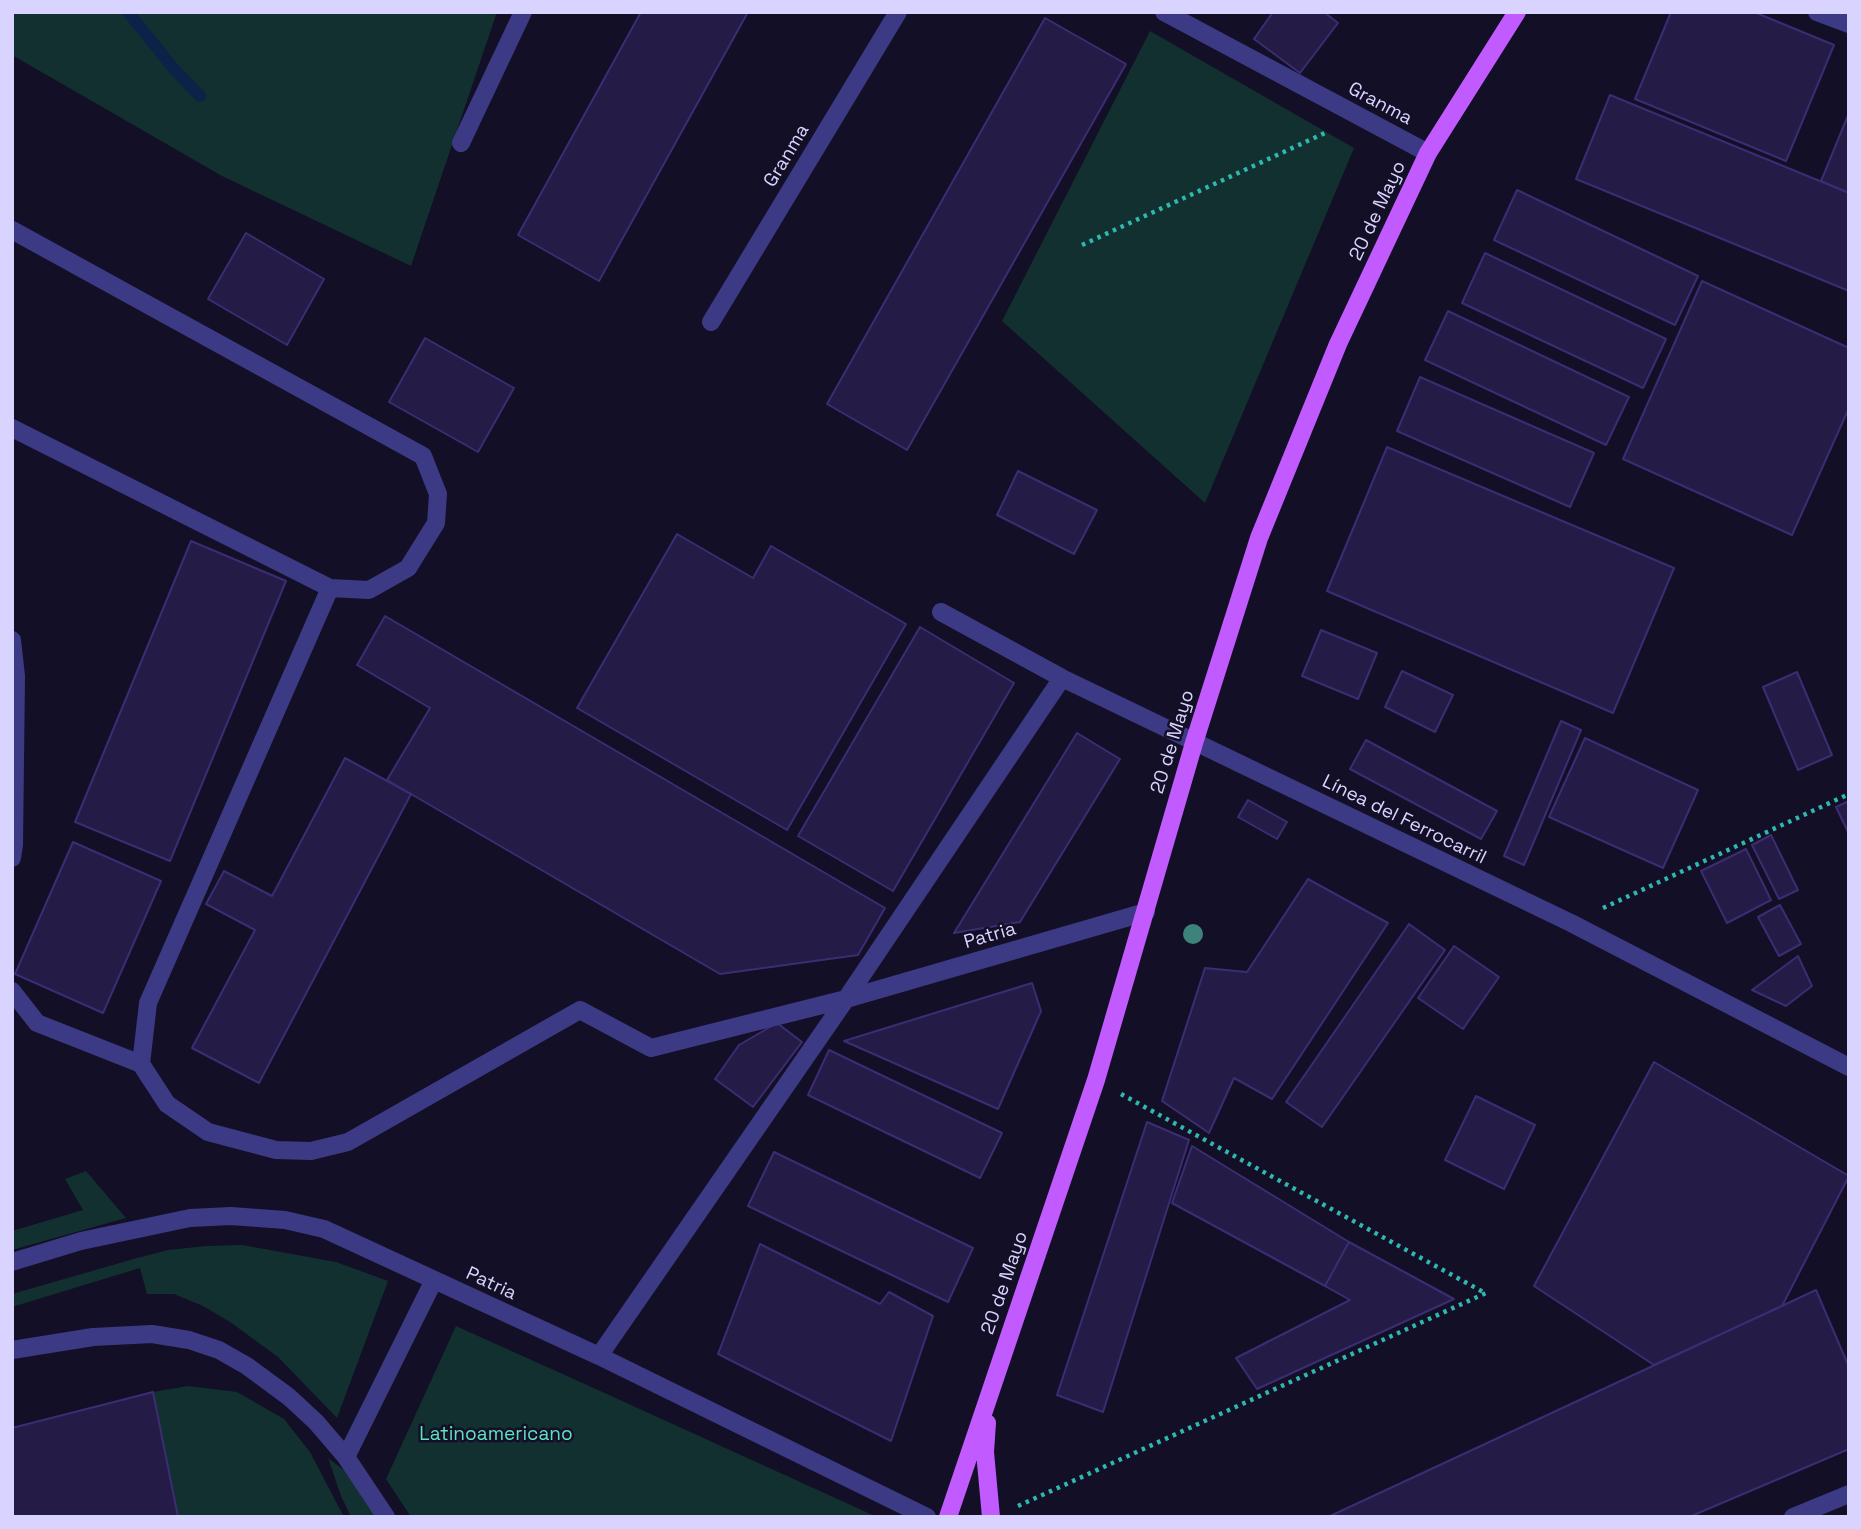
<!DOCTYPE html>
<meta charset="utf-8">
<style>
body{margin:0}
#map{position:relative;width:1861px;height:1529px;overflow:hidden;background:#130f26;font-family:"Space Grotesk",sans-serif}
canvas{display:block}
.frame{position:absolute;inset:0;border:14px solid #d9d4ff;pointer-events:none}
</style>
<div id="map">
<canvas width="1861" height="1529"></canvas>
<div class="frame"></div>
</div>
<script>
const ctx = document.querySelector('canvas').getContext('2d');
ctx.lineJoin = 'round';
function fillPath(path, color) { ctx.fillStyle = color; ctx.fill(path, 'evenodd'); }
const poly = rows => new Path2D(rows.map(r => 'M' + r).join(''));
function trace(path, color, width, dash) { ctx.strokeStyle = color; ctx.lineWidth = width; ctx.lineCap = dash ? 'butt' : 'round'; ctx.setLineDash(dash || []); ctx.stroke(path); }
function drawText(font, color, halo, rows, align = 'center') {
  ctx.font = font + ' "Space Grotesk",sans-serif'; ctx.lineWidth = 5; ctx.setLineDash([]); ctx.textBaseline = 'middle'; ctx.strokeStyle = halo; ctx.fillStyle = color; for (const [text, x, y, turn = 0] of rows) {
    ctx.save(); ctx.translate(x, y); ctx.rotate((+turn || 0) * Math.PI / 180); ctx.textAlign = isNaN(turn) ? turn : align; if (halo) ctx.strokeText(text, 0, 0); ctx.fillText(text, 0, 0); ctx.restore();
  }
}
fillPath(poly([
 [12,12,497,12,411,266,222,176,12,55],
 [1150,31,1354,148,1205,503,1002,321],
 [86,1171,126,1218,12,1250,12,1231,83,1210,65,1179],
 [242,1245,336,1262,388,1281,337,1418,278,1357,230,1322,203,1306,174,1294,147,1294,140,1268,12,1307,12,1294,137,1258,168,1250,206,1246],
 [456,1326,587,1385,877,1517,411,1517,386,1479],
 [188,1386,237,1392,284,1419,310,1452,344,1517,12,1517,153,1392],
 [328,1458,349,1474,377,1517,351,1517,341,1496]
]), '#12302f');
trace(poly([
 [128,12,174,69,200,96]
]), '#0c2248', 12);
const building = poly([
 [641,12,748,12,599,281,518,235,641,12],
 [1273,12,1324,12,1338,23,1300,73,1254,39,1273,12],
 [1671,12,1754,12,1834,45,1786,161,1635,99,1671,12],
 [1045,18,1126,64,907,450,827,404,1045,18],
 [1610,95,1849,193,1849,291,1576,179,1610,95],
 [1849,113,1849,193,1821,181,1849,113],
 [1517,190,1698,276,1675,325,1494,240,1517,190],
 [246,233,324,279,287,345,208,299,246,233],
 [1485,253,1666,339,1643,388,1462,303,1485,253],
 [1702,281,1849,348,1849,408,1792,535,1623,459,1702,281],
 [1448,311,1629,397,1606,445,1425,360,1448,311],
 [425,338,514,388,478,452,389,402,425,338],
 [1420,377,1594,453,1570,507,1397,431,1420,377],
 [1387,447,1674,568,1613,713,1327,591,1387,447],
 [1018,471,1097,510,1074,554,997,515,1018,471],
 [677,534,753,578,771,546,906,624,787,830,577,708,677,534],
 [191,541,286,581,170,861,75,822,191,541],
 [385,616,885,908,858,955,720,974,387,780,430,708,357,665,385,616],
 [920,627,1014,683,893,891,798,836,920,627],
 [1321,630,1377,653,1358,699,1302,676,1321,630],
 [1402,671,1453,695,1435,732,1385,707,1402,671],
 [1797,672,1832,755,1798,770,1763,687,1797,672],
 [1561,721,1581,730,1524,865,1504,856,1561,721],
 [1077,733,1120,759,1020,922,954,933,1077,733],
 [1585,738,1698,790,1663,868,1549,817,1585,738],
 [1366,740,1497,811,1481,839,1350,769,1366,740],
 [345,758,411,794,259,1083,192,1048,255,930,206,904,224,871,272,896,345,758],
 [1248,800,1287,822,1277,839,1238,817,1248,800],
 [1849,801,1849,834,1836,807,1849,801],
 [1771,835,1798,890,1779,899,1752,845,1771,835],
 [73,842,161,881,103,1013,15,974,73,842],
 [1746,849,1771,900,1727,923,1701,871,1746,849],
 [1308,879,1388,923,1272,1099,1234,1078,1209,1133,1162,1101,1205,968,1247,972,1308,879],
 [1780,905,1801,944,1779,956,1758,917,1780,905],
 [1409,924,1445,950,1322,1127,1286,1102,1409,924],
 [1454,946,1499,977,1463,1029,1418,998,1454,946],
 [1798,956,1812,986,1786,1006,1752,990,1798,956],
 [1032,983,1041,1011,998,1109,844,1041,1032,983],
 [777,1023,802,1042,753,1107,715,1079,739,1045,777,1023],
 [829,1050,1002,1133,980,1178,808,1095,829,1050],
 [1654,1062,1849,1176,1782,1306,1654,1365,1534,1286,1654,1062],
 [1476,1096,1535,1125,1504,1189,1445,1160,1476,1096],
 [1147,1122,1189,1140,1103,1412,1057,1395,1147,1122],
 [1192,1146,1349,1242,1325,1286,1172,1203,1192,1146],
 [774,1152,973,1248,948,1302,748,1206,774,1152],
 [1349,1242,1454,1299,1257,1389,1236,1358,1350,1300,1325,1286,1349,1242],
 [760,1244,880,1304,889,1292,933,1316,891,1441,718,1354,760,1244],
 [1816,1290,1849,1367,1849,1449,1689,1517,1328,1517,1816,1290],
 [153,1392,178,1517,12,1517,12,1428,153,1392]
]);
fillPath(building, '#241b47');
trace(building, '#3b2d73', 2);
trace(poly([
 [1082,245,1327,132],
 [1603,908,1849,794],
 [1121,1094,1485,1293],
 [1018,1506,1486,1293]
]), '#2fb8b0', 4.5, [3.5, 5]);
trace(poly([
 [1164,12,1428,153],
 [1817,12,1849,24],
 [461,143,523,12],
 [12,230,423,456,438,494,436,523,408,568,369,590,330,588,12,428],
 [711,322,898,12],
 [330,588,148,1003,141,1064,167,1104,208,1132,276,1150,311,1151,348,1142,580,1010,651,1048,846,999,1146,912],
 [941,612,1062,678,1571,923,1849,1067],
 [12,640,16,676,14,845,12,858],
 [12,991,37,1023,141,1064],
 [12,1262,81,1241,190,1218,231,1216,285,1220,324,1229,599,1356,927,1517],
 [12,1350,93,1337,152,1334,189,1340,219,1350,247,1366,289,1397,316,1422,346,1457,386,1517],
 [599,1356,846,999,1062,678],
 [346,1457,434,1280],
 [1793,1517,1849,1494]
]), '#3d3a85', 18);
trace(poly([
 [987,1423,985,1452,991,1517],
 [948,1517,1096,1080,1194,743,1259,538,1338,344,1428,153,1517,12]
]), '#c25bff', 18);
ctx.fillStyle = '#3d827b';
for (const [x, y] of [
 [1193,934]
]) { ctx.beginPath(); ctx.arc(x, y, 10, 0, 2 * Math.PI); ctx.fill(); }
drawText('19px', '#d9d4ff', '#130f26', [
 ["Granma",1380,104,28],
 ["Granma",787,156,-59],
 ["20 de Mayo",1378,211,-65],
 ["20 de Mayo",1173,742,-73],
 ["Línea del Ferrocarril",1404,820,26],
 ["Patria",990,936,-16],
 ["20 de Mayo",1005,1283,-71],
 ["Patria",491,1284,25]
]);
drawText('19px', '#5fe0c0', '#130f26', [
 ["Latinoamericano",496,1435]
]);
</script>
